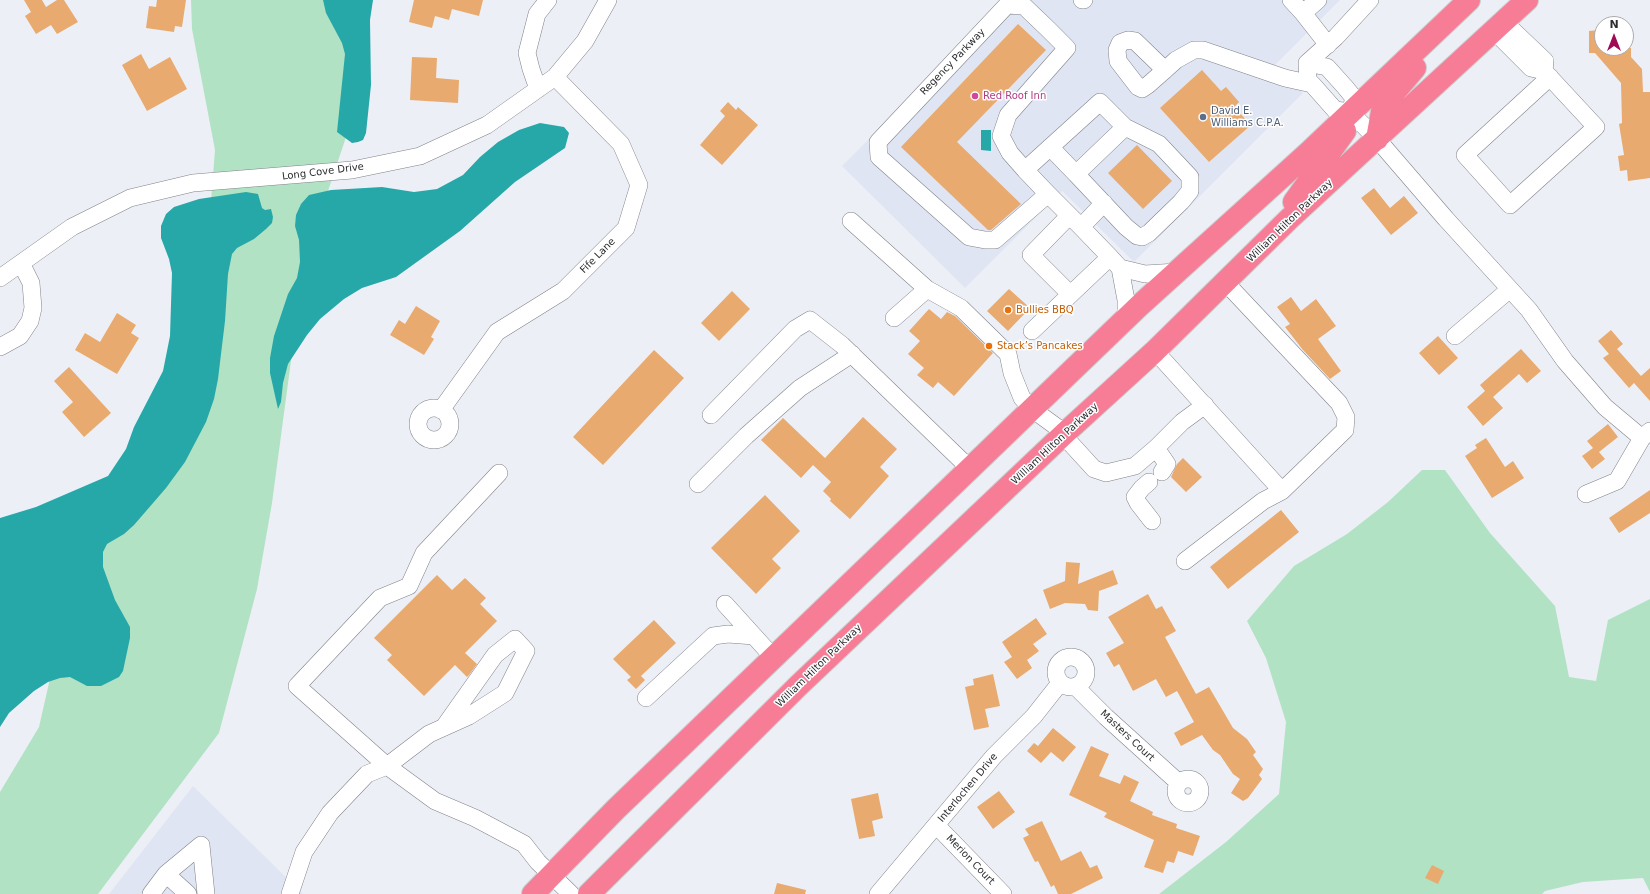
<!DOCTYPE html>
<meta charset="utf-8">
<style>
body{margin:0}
#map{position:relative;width:1650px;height:894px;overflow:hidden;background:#edeff7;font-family:"DejaVu Sans",sans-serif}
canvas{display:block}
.north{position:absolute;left:1594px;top:16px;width:40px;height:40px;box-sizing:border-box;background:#fff;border:1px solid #ababac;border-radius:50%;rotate:0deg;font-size:11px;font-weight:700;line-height:16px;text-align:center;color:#2c2d30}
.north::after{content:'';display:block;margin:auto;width:14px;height:18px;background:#9e0a53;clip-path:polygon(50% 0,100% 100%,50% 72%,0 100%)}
</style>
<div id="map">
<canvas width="1650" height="894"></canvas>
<div class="north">N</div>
</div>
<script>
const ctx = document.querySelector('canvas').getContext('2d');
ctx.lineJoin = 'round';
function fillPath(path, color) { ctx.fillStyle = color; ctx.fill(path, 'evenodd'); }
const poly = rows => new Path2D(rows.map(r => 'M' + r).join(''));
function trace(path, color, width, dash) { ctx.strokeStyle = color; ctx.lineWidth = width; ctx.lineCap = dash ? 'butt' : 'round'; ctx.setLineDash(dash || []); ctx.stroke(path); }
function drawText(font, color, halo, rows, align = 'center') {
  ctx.font = font + ' "DejaVu Sans",sans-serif'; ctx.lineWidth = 3; ctx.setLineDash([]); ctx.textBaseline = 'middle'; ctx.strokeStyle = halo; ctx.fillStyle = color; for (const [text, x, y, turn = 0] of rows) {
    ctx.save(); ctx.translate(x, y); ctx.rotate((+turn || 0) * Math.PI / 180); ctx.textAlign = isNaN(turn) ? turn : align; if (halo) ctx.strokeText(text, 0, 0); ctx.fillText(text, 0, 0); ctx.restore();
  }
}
fillPath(poly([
 [1008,0,1340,0,1275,65,1303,93,1134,262,1062,191,965,288,842,166],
 [193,786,303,894,109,894]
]), '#e0e5f4');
fillPath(poly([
 [191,0,365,0,354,113,321,212,297,316,272,503,257,589,219,733,98,894,0,894,0,792,39,727,61,630,129,494,204,290,215,150,192,29],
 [1422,470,1445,470,1490,533,1555,606,1569,677,1596,681,1608,620,1650,599,1650,892,1643,878,1583,882,1545,891,1542,894,1159,894,1226,842,1279,794,1286,722,1266,658,1247,621,1294,566,1347,534,1388,502]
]), '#b2e2c4');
fillPath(poly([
 [323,0,373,0,370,20,371,85,366,133,363,140,358,142,352,143,337,132,345,54,342,43,326,13],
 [540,123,564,127,569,133,565,148,515,182,460,231,396,277,362,288,344,299,320,319,307,335,288,364,283,383,281,402,278,409,270,373,270,358,274,336,288,294,297,278,300,262,299,240,295,226,296,215,301,204,309,195,331,190,382,187,414,192,437,189,463,175,480,157,498,142,519,130],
 [981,130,991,130,991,151,981,150],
 [246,192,258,194,262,208,265,210,271,209,273,217,272,223,266,229,254,239,237,248,232,254,228,274,225,321,218,379,214,399,206,422,185,462,166,488,134,525,124,534,107,544,103,552,103,567,115,600,130,627,130,638,123,671,119,677,101,686,87,686,70,677,60,678,48,682,34,691,9,713,0,727,0,518,36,507,108,476,126,449,134,427,163,371,170,336,172,273,169,259,161,238,161,226,166,214,174,207,199,199]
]), '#26a8a9');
fillPath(poly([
 [24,0,42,0,46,7,57,0,64,0,78,22,57,34,51,25,36,34,25,16,31,12],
 [157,0,186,0,182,27,175,26,174,32,146,28,149,6,156,7],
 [414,0,483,0,479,16,452,9,449,20,435,16,432,28,409,22],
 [1018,24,1046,50,957,142,1021,204,991,230,988,230,901,147],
 [1599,30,1602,34,1602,48,1631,48,1631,57,1642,69,1643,92,1650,92,1650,178,1628,181,1627,170,1620,171,1618,156,1624,155,1619,124,1622,123,1621,83,1595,53,1589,53,1589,31],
 [141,54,149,69,170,57,187,89,147,111,122,65],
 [412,57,437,58,436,78,459,80,458,103,410,100],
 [1202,70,1221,91,1226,87,1239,102,1234,107,1251,125,1209,162,1160,108],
 [728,102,736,110,738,107,758,125,722,165,700,145,725,116,720,111],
 [1137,145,1172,181,1143,209,1108,173],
 [1374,188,1390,208,1404,196,1418,213,1391,235,1361,198],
 [1009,289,1030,308,1008,331,987,311],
 [732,291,750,309,719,341,701,323],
 [1291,297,1301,311,1316,299,1336,326,1318,339,1341,371,1330,379,1303,350,1285,327,1290,324,1277,307],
 [416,306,440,321,431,337,434,339,424,355,390,335,399,320,405,324],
 [929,309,941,319,947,312,955,316,993,353,954,396,938,382,933,388,917,375,924,368,908,354,920,341,909,331],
 [117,313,136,325,131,333,139,338,117,374,75,350,85,333,100,342],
 [1611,330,1623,344,1617,349,1641,376,1650,368,1650,401,1634,383,1629,388,1603,358,1609,354,1598,341],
 [1438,336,1458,358,1439,375,1419,353],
 [1521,349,1541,371,1527,383,1519,374,1493,397,1503,408,1483,426,1467,407,1485,391,1480,385],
 [654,350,684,378,603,465,573,437],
 [69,367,111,413,84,437,62,412,73,402,54,381],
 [863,417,897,449,880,467,889,476,850,519,830,501,831,499,823,491,831,482,813,465,801,478,761,440,783,418,825,458],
 [1608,424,1618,437,1599,452,1605,459,1592,469,1582,456,1593,448,1587,441],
 [1486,438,1505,467,1513,461,1524,478,1492,498,1465,456,1477,448,1475,445],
 [1183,458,1202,477,1186,492,1171,477,1177,464],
 [1650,490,1650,513,1619,533,1609,518],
 [765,495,800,531,772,559,781,568,756,594,711,548],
 [1281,510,1299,532,1228,589,1210,567],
 [1066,562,1080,563,1078,584,1113,570,1118,584,1099,591,1098,611,1088,610,1085,604,1065,603,1050,609,1043,590,1065,581],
 [437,575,452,590,465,578,486,598,480,604,497,621,465,653,477,664,469,675,467,677,455,665,424,696,387,660,392,655,374,638],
 [1148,594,1156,609,1162,606,1176,631,1165,637,1196,694,1209,687,1233,728,1247,739,1256,752,1253,755,1263,769,1259,775,1262,779,1248,798,1243,801,1231,793,1240,779,1233,774,1220,755,1213,750,1202,735,1181,746,1174,733,1194,722,1177,691,1166,697,1156,679,1133,691,1119,664,1114,667,1106,653,1124,643,1108,617],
 [1036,618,1047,634,1033,644,1039,651,1027,660,1032,668,1017,679,1004,662,1012,657,1002,642],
 [654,620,676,643,641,676,645,680,636,689,627,680,631,677,613,659],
 [993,674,1000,706,985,709,989,727,974,730,965,687,974,685,973,679],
 [1053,728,1076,747,1063,762,1051,752,1041,763,1027,751,1034,743,1038,746],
 [1091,746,1109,754,1099,776,1120,784,1124,775,1139,782,1130,801,1153,812,1152,815,1177,824,1176,828,1200,836,1193,856,1178,851,1174,863,1167,861,1163,873,1144,867,1154,840,1104,817,1107,813,1069,795],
 [999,791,1015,812,993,829,977,807],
 [878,793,883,818,872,821,875,836,859,839,851,799],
 [1042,821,1061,861,1081,851,1090,868,1097,865,1103,878,1071,894,1058,894,1054,885,1051,887,1038,861,1035,862,1023,838,1029,835,1025,829],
 [1432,865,1444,871,1438,884,1425,878],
 [777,883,806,890,805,894,774,894]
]), '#e8aa6e');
const minor = poly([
 [1082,0,1084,0],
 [1291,0,1303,13,1318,0],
 [1303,13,1328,45],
 [1504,22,1545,61,1544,71],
 [1494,31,1531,68,1544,71,1596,127,1510,205,1465,155,1550,77],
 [1307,63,1308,80,1312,84,1335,110,1350,112,1377,139,1446,219,1529,310,1565,361,1605,407,1642,438,1650,431],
 [1307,63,1336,37,1370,0],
 [1307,63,1327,67,1345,87,1354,98,1350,112],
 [1165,70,1135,41,1128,40,1120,43,1117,50,1118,61,1138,87,1142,89,1148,85,1165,70,1176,60,1194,50,1203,50,1285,78,1312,84],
 [538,89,531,69,527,53,537,14,548,0],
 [1025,170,1100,102,1125,127,1076,174,1050,147],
 [1076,174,1126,227,1137,236,1142,237,1149,233,1181,202,1190,191,1190,177,1159,144,1125,127],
 [1048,194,995,240,985,240,969,237,879,157,878,142,1007,5,1024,6,1048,29,1067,48,1008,115,1001,136,1010,153,1025,170,1048,194,1081,227,1110,257,1120,268],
 [1069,216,1031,255,1070,294],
 [851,221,927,289,961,308,1008,354,1012,373,1022,398,1032,409,1065,433],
 [1081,227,1104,203],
 [0,278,72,227,130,198,193,183,352,170,420,156,487,125,555,77,585,41,608,0],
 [894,318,927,289],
 [1126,319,1126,300,1120,268,1145,274,1177,272],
 [1032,331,1110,257],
 [1455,336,1510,289],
 [0,347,20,336,30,321,33,308,31,283,21,263],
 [1155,351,1282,491,1345,430,1346,417,1339,403,1226,283],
 '418 424a16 16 0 1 1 32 0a16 16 0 1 1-32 0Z',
 [441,410,497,332,563,291,626,228,639,185,621,144,555,77],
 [711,415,795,329,810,320,842,345,962,461,972,466],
 [1063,435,1094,469,1106,473,1135,466,1156,448,1167,464,1162,472],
 [1156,448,1182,422,1205,405],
 [1149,482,1142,488,1135,497,1138,503,1152,521],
 [698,484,746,436,800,388,852,354],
 [1586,494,1617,481,1642,438],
 [1185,561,1263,501,1282,491],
 [725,604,773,657],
 '1056 672a15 15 0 1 1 30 0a15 15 0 1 1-30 0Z',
 [1076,687,1106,717,1179,783],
 [646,698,713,636,728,634,754,636],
 [444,727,495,655,515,639,526,651,505,693,469,716,429,734,387,766,297,686,380,598,409,586,424,553,499,473],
 '1176 791a12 12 0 1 1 24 0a12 12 0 1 1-24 0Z',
 [936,825,1003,894],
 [166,874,188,894],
 [151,894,166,874,201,845,206,894],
 [290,894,304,852,330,813,367,774,387,766,435,801,475,818,524,844,538,862,571,894],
 [878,894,994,756,1034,716,1060,683]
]);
const highway = poly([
 [1377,139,1383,106,1415,68],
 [1294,202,1345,131],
 [533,894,616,809,1139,306,1307,154,1469,0],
 [589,894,798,686,1065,433,1155,351,1289,219,1527,0]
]);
trace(minor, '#808289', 18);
trace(highway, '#cccdcd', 24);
trace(minor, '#fff', 17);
trace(highway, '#f77d97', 22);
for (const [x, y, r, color] of [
 [975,96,4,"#d1479c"],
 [1203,117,4,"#5c6f8a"],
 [1008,310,4,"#e8710a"],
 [989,346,4,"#e8710a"]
]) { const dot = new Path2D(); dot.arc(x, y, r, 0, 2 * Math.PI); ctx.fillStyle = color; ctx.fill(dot); trace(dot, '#fff', 1.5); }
drawText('10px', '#2c2d30', '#fff', [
 ["Regency Parkway",953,62,-46],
 ["Long Cove Drive",323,172,-7],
 ["William Hilton Parkway",1290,221,-44],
 ["Fife Lane",598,256,-45],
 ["William Hilton Parkway",1055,444,-43],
 ["William Hilton Parkway",819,666,-44],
 ["Masters Court",1127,736,43],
 ["Interlochen Drive",968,788,-50],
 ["Merion Court",970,860,46]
]);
drawText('10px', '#b23c85', '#fff', [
 ["Red Roof Inn",983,96]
], 'left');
drawText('10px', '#4e5e75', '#fff', [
 ["David E.",1211,111],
 ["Williams C.P.A.",1211,123]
], 'left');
drawText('10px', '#c56008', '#fff', [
 ["Bullies BBQ",1016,310],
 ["Stack’s Pancakes",997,346]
], 'left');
</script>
